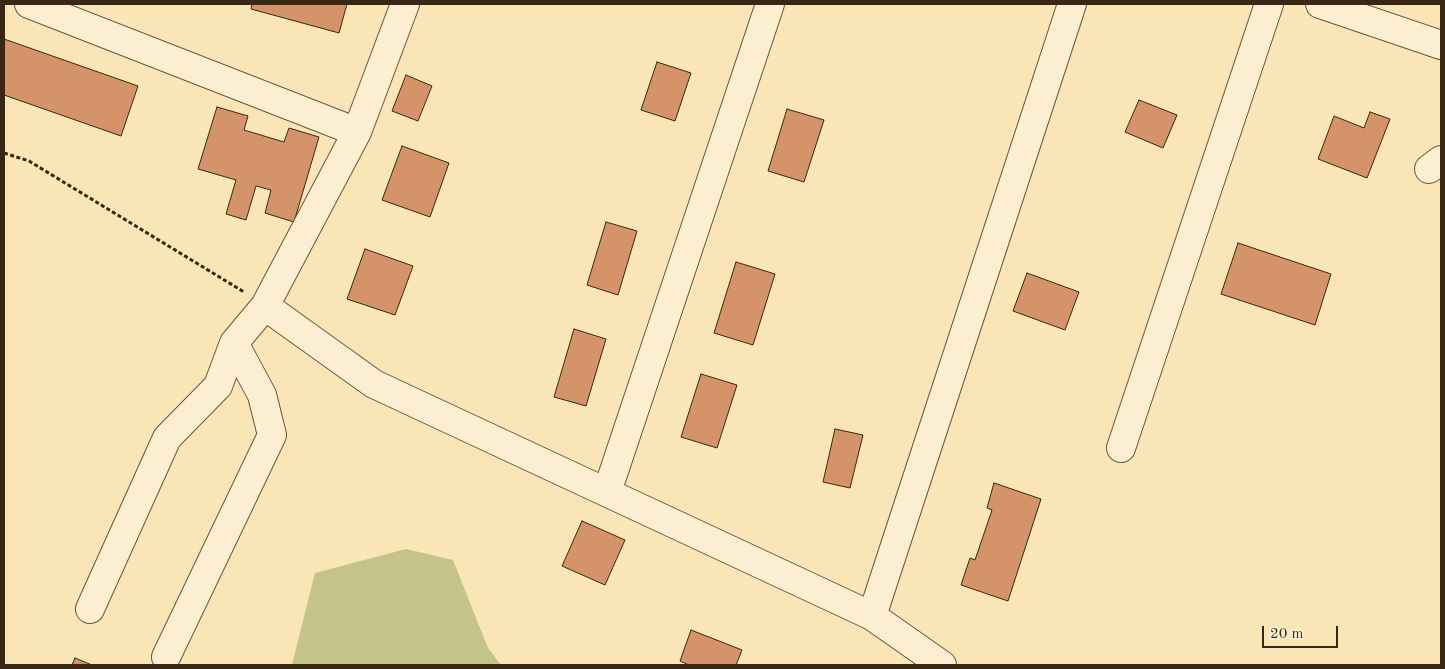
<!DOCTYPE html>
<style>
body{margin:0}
#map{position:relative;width:1445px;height:669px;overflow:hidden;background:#fae5b7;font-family:"Old Standard TT",serif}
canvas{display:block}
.frame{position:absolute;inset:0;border:5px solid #382715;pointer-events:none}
.scale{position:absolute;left:1262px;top:626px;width:76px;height:22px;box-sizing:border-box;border:2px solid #382715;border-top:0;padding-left:6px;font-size:15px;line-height:18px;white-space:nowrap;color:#382715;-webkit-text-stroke:4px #fceed0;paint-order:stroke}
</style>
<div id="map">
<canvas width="1445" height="669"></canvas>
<div class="frame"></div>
<div class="scale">20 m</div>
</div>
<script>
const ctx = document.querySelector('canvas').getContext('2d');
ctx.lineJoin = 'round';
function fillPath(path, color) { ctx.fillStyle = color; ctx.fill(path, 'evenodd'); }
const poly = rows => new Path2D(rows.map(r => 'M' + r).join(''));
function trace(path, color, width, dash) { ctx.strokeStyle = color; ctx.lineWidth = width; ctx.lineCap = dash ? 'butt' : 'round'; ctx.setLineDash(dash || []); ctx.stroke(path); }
fillPath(poly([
 [406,549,453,560,488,648,501,665,292,665,315,573]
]), '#c3c38a');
const building = poly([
 [252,4,347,4,339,33,251,9,252,4],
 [4,39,138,86,121,136,4,95,4,39],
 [657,62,691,73,675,121,641,110,657,62],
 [406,75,432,86,418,121,392,111,406,75],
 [1139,100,1177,115,1163,148,1125,132,1139,100],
 [217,107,248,116,244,130,284,142,289,128,319,137,294,222,265,213,271,190,256,186,246,220,226,214,236,180,198,169,217,107],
 [787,109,824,120,804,182,768,171,787,109],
 [1370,112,1390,119,1367,178,1318,159,1334,116,1364,128,1370,112],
 [402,146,449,163,430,217,382,200,402,146],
 [606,222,637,231,618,295,587,285,606,222],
 [1238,243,1331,274,1315,325,1221,294,1238,243],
 [365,249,413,266,395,315,347,299,365,249],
 [736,262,775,274,753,345,714,333,736,262],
 [1027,273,1079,292,1065,330,1013,311,1027,273],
 [574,329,606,339,586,406,554,397,574,329],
 [701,374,737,385,717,448,681,437,701,374],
 [835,429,863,435,850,488,823,482,835,429],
 [994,483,1041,499,1008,601,961,585,970,558,975,560,992,510,987,508,994,483],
 [582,521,625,540,605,585,562,566,582,521],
 [691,630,742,650,736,665,689,665,680,661,691,630],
 [75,658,92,665,72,665,75,658]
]);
fillPath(building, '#d49368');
trace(building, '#382715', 1);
const minor = poly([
 [29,4,357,132],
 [1320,4,1441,45],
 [1429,169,1441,160],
 [265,306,374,384,872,616,942,665],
 [1121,448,1269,4],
 [607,492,770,4],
 [90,609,167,438,218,386,234,343,265,306,357,132,405,4],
 [872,616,1072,4],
 [166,657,272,435,262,395,234,343]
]);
trace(minor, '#68563e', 30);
trace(poly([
 [4,153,29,161,244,292]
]), '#382715', 3, [4, 2.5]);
trace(minor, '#fceed0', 28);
</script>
